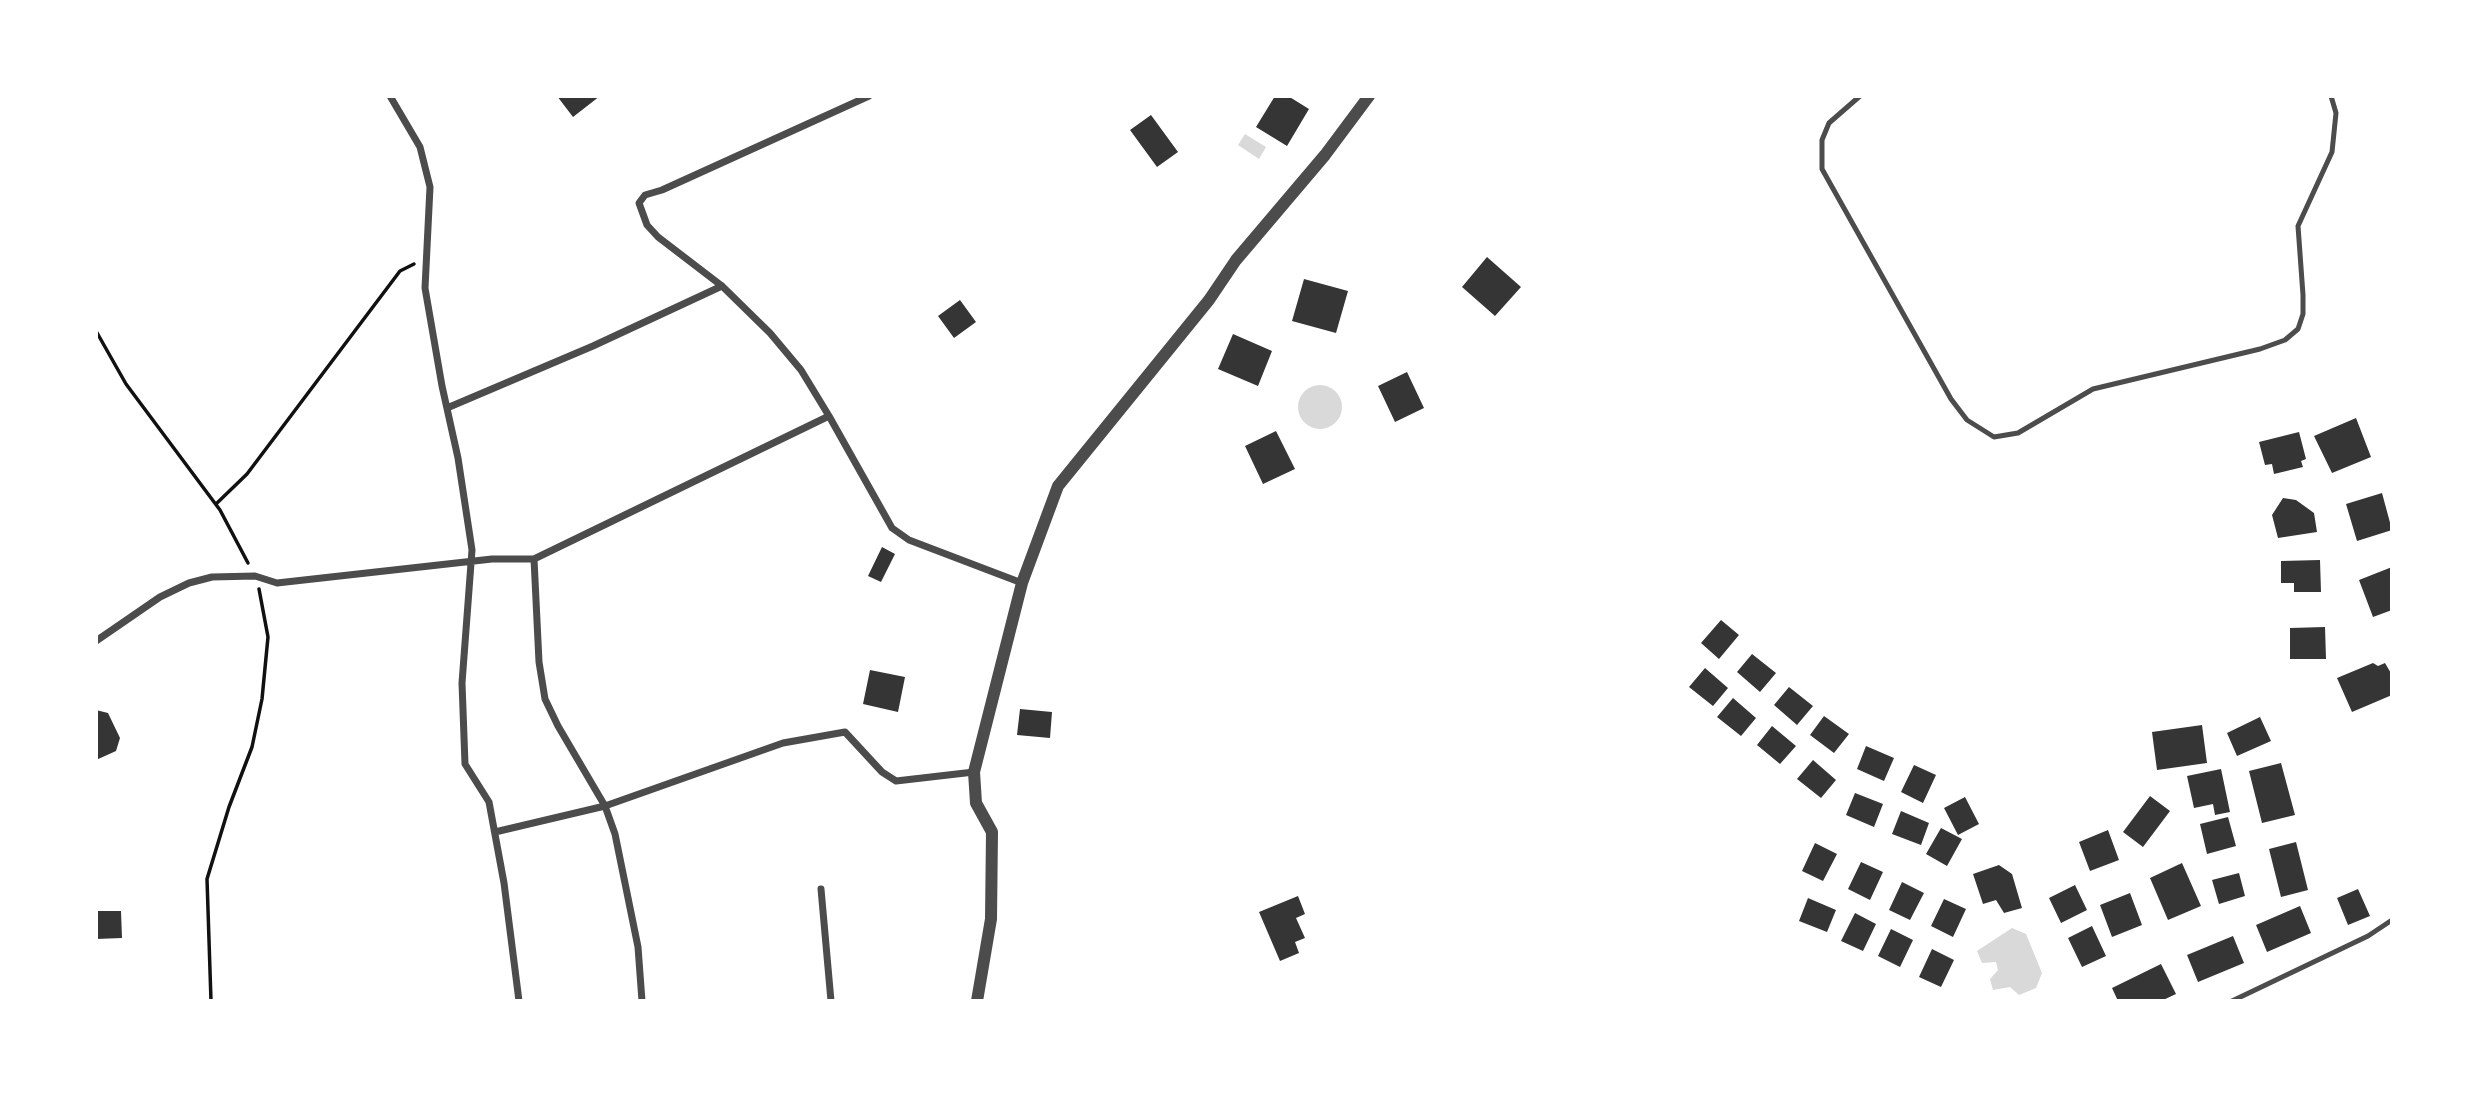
<!DOCTYPE html>
<style>
body{margin:0}
#map{position:relative;width:2488px;height:1097px;overflow:hidden;background:#fff;font-family:Manrope,sans-serif}
canvas{display:block}
.frame{position:absolute;inset:0;border:98px solid #fff;pointer-events:none}
</style>
<div id="map">
<canvas width="2488" height="1097"></canvas>
<div class="frame"></div>
</div>
<script>
const ctx = document.querySelector('canvas').getContext('2d');
ctx.lineJoin = 'round';
function fillPath(path, color) { ctx.fillStyle = color; ctx.fill(path, 'evenodd'); }
const poly = rows => new Path2D(rows.map(r => 'M' + r).join(''));
function trace(path, color, width, dash) { ctx.strokeStyle = color; ctx.lineWidth = width; ctx.lineCap = dash ? 'butt' : 'round'; ctx.setLineDash(dash || []); ctx.stroke(path); }
fillPath(poly([
 [1245,134,1266,147,1259,159,1238,145],
 '1298 407a22 22 0 1 1 44 0a22 22 0 1 1-44 0Z',
 [2012,928,2026,934,2042,973,2036,988,2019,995,2010,987,1993,990,1990,979,1998,970,1996,962,1982,963,1977,951]
]), '#d9d9d9');
fillPath(poly([
 [557,96,600,96,573,117],
 [1275,96,1288,96,1309,109,1287,146,1256,127],
 [1151,115,1178,152,1157,167,1130,130],
 [1487,257,1521,287,1495,316,1462,287],
 [1304,279,1348,291,1336,333,1292,321],
 [960,300,976,322,954,338,938,316],
 [1233,334,1272,351,1258,386,1218,369],
 [1407,372,1424,408,1395,422,1378,386],
 [2356,418,2371,457,2332,473,2314,436],
 [1276,431,1295,469,1263,484,1245,446],
 [2299,432,2306,459,2301,461,2303,467,2274,474,2272,464,2265,465,2259,442],
 [2382,493,2392,530,2357,541,2346,504],
 [2283,498,2296,500,2314,513,2317,532,2278,538,2272,515],
 [882,547,895,554,881,582,868,576],
 [2320,560,2321,592,2294,592,2294,583,2281,583,2281,561],
 [2392,567,2392,610,2373,617,2359,580],
 [1721,620,1739,635,1719,659,1701,643],
 [2325,627,2326,659,2290,659,2290,628],
 [1752,654,1776,673,1760,692,1737,672],
 [2373,663,2378,666,2385,663,2392,675,2392,695,2352,712,2337,678],
 [1705,668,1728,688,1713,706,1689,687],
 [870,670,905,677,898,712,863,704],
 [1789,687,1813,706,1797,725,1774,705],
 [1733,698,1756,718,1741,736,1717,717],
 [1020,709,1052,712,1050,738,1017,735],
 [96,710,108,713,120,738,116,751,96,760],
 [1824,716,1849,734,1834,753,1810,735],
 [2260,717,2271,741,2237,756,2227,733],
 [2202,725,2207,763,2157,770,2152,732],
 [1772,726,1796,746,1780,764,1757,745],
 [1866,746,1894,758,1884,781,1857,769],
 [1813,760,1836,780,1821,798,1797,779],
 [2281,763,2295,815,2262,823,2249,771],
 [1914,765,1936,775,1923,803,1901,792],
 [2221,769,2230,812,2215,815,2213,804,2194,808,2187,776],
 [1855,793,1883,804,1874,827,1846,815],
 [2150,796,2170,811,2143,847,2123,832],
 [1965,797,1979,824,1958,835,1944,808],
 [1901,811,1929,823,1921,845,1892,834],
 [2228,817,2236,846,2207,854,2200,824],
 [1941,828,1962,839,1947,866,1926,854],
 [2108,830,2119,860,2090,871,2079,842],
 [2296,842,2308,890,2281,897,2269,849],
 [1815,843,1837,854,1823,881,1802,871],
 [1861,862,1883,872,1870,900,1848,889],
 [2182,863,2201,906,2168,920,2150,878],
 [1999,865,2012,874,2022,908,2004,913,1996,900,1983,904,1973,874],
 [2239,873,2245,896,2219,904,2212,880],
 [1902,882,1924,893,1910,920,1889,910],
 [2075,885,2087,910,2061,923,2049,898],
 [2358,889,2370,916,2348,925,2337,898],
 [2130,893,2142,925,2112,937,2100,905],
 [1298,896,1305,914,1296,918,1305,938,1295,942,1299,953,1280,961,1259,912],
 [1808,898,1836,910,1827,932,1799,921],
 [1944,899,1966,909,1953,937,1931,926],
 [2300,906,2311,933,2267,952,2256,925],
 [96,911,121,911,122,938,96,939],
 [1855,913,1876,924,1863,951,1841,941],
 [2092,926,2106,956,2082,967,2068,938],
 [1891,929,1913,940,1900,967,1878,956],
 [2233,936,2244,963,2198,982,2187,955],
 [1932,949,1954,960,1941,987,1919,977],
 [2161,964,2176,994,2161,1001,2118,1001,2112,988]
]), '#353535');
trace(poly([
 [96,331,126,384,220,510,248,563],
 [216,504,247,474,400,271,414,264],
 [211,1001,207,879,229,807,252,747,262,699,268,637,259,589]
]), '#111', 3.5);
trace(poly([
 [1860,96,1829,123,1822,140,1822,169,1951,399,1967,420,1994,437,2018,433,2093,389,2260,349,2285,340,2298,329,2303,314,2303,295,2298,226,2332,152,2336,113,2331,96],
 [2232,1001,2368,936,2392,920]
]), '#4c4c4c', 5);
trace(poly([
 [390,96,420,147,430,187,425,288,442,386,458,458,472,550,462,683,465,764,489,802,504,883,519,1001],
 [447,408,593,346,722,286],
 [829,416,801,370,770,333,722,286,658,237,647,225,639,203,645,195,662,190,869,96],
 [534,559,539,662,545,699,558,726,605,806,615,834,638,947,642,1001],
 [96,641,160,597,189,583,212,577,255,576,277,583,492,559,534,559,829,416,892,528,909,540,1022,583],
 [495,832,605,806,783,743,845,732,882,772,896,781,974,772],
 [821,889,831,1001]
]), '#4c4c4c', 7);
trace(poly([
 [977,1001,991,919,992,832,976,803,974,772,1022,583,1058,486,1209,300,1236,260,1325,155,1369,96]
]), '#4c4c4c', 12);
</script>
